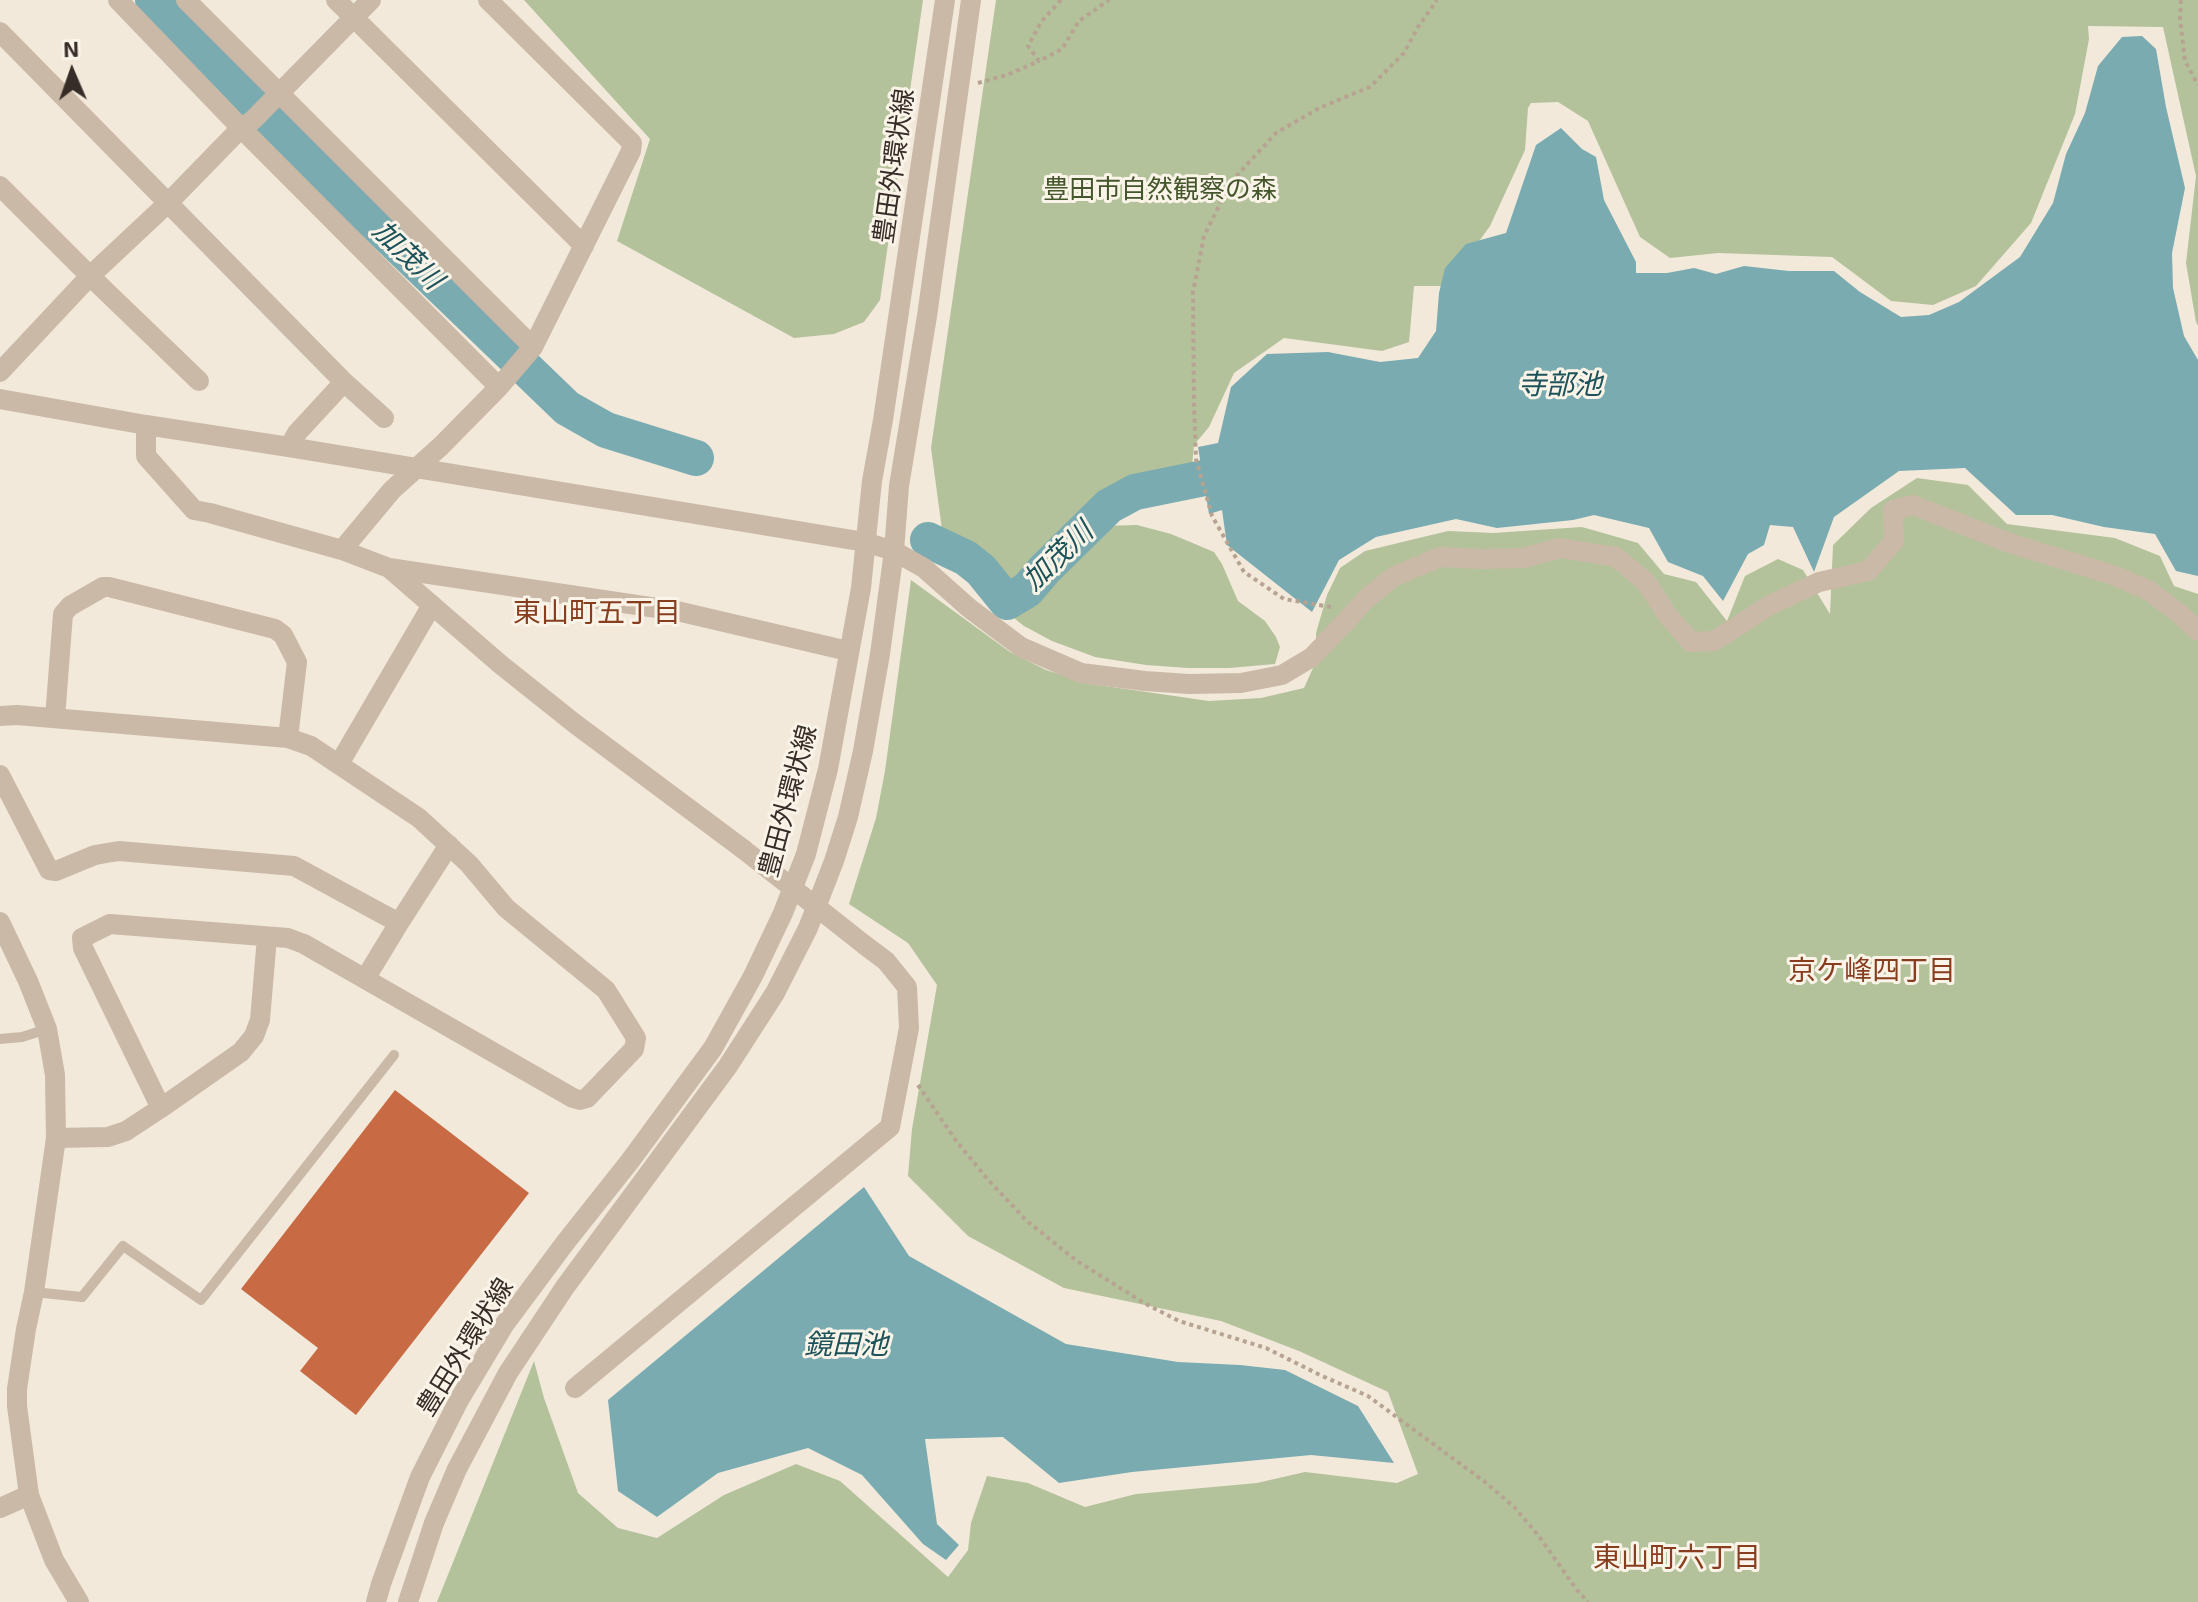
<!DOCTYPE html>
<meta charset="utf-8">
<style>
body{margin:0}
#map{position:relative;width:2198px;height:1602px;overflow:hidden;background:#f2e9db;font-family:"Exo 2",sans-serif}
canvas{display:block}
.north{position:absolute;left:32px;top:32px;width:80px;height:80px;-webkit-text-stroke:6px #faf3e8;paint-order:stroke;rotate:358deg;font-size:22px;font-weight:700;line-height:32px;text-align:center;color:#372d28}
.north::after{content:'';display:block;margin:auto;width:28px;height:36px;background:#372d28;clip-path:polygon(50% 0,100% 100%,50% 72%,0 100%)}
</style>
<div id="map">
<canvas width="2198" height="1602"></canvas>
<div class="north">N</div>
</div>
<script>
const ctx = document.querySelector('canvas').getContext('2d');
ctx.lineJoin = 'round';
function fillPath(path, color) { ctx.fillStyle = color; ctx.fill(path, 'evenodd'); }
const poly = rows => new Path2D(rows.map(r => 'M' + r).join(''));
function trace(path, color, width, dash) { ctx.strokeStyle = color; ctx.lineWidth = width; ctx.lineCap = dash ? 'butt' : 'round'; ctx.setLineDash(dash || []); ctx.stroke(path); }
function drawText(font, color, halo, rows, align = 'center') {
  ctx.font = font + ' "Exo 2","Noto Sans JP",sans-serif'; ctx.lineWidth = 6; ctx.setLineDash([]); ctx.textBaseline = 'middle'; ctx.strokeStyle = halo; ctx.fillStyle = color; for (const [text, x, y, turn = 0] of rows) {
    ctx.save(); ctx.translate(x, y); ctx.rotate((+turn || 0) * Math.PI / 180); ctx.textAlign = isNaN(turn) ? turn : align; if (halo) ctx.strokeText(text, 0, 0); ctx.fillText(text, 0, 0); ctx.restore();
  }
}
fillPath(poly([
 [524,0,923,0,880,300,864,322,834,334,794,338,617,241,650,139],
 [996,0,2198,0,2198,326,2196,322,2186,263,2196,176,2163,27,2088,26,2089,39,2075,114,2031,223,1976,286,1933,305,1891,301,1832,257,1718,253,1670,258,1640,237,1588,121,1558,102,1531,103,1528,108,1525,150,1490,226,1447,286,1414,286,1409,342,1382,351,1284,338,1234,373,1209,427,1194,445,1191,476,1178,476,1125,489,1101,501,1007,591,999,586,966,550,943,537,931,448],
 [1917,478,1968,485,2007,524,2115,538,2160,556,2174,586,2198,594,2198,1602,437,1602,534,1361,544,1398,578,1493,618,1528,657,1538,724,1495,796,1464,840,1481,948,1577,968,1550,971,1523,987,1476,1028,1483,1085,1507,1136,1494,1257,1483,1305,1472,1397,1483,1418,1474,1388,1392,1299,1351,1221,1321,1064,1288,968,1236,908,1176,912,1129,937,985,908,943,849,904,876,818,885,771,911,580,1010,652,1046,670,1091,684,1209,701,1261,698,1304,688,1317,659,1316,633,1327,595,1340,568,1365,551,1448,531,1493,533,1582,527,1638,543,1664,574,1696,582,1727,621,1745,576,1778,559,1803,570,1830,614,1833,545,1871,508],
 [1137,525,1171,534,1214,552,1222,564,1238,601,1265,621,1276,637,1280,647,1275,664,1229,668,1188,668,1146,665,1095,657,1052,641,1024,626,1009,614,1099,526]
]), '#b3c29b');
fillPath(poly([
 [2142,36,2156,49,2166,107,2185,188,2172,253,2173,288,2184,336,2198,360,2198,576,2176,571,2155,534,2104,527,2052,515,2016,515,1965,468,1899,471,1834,517,1814,572,1793,527,1770,525,1764,545,1748,554,1723,601,1703,576,1668,562,1649,528,1594,515,1573,520,1497,528,1456,519,1376,537,1339,560,1312,612,1227,545,1222,510,1209,514,1198,447,1218,443,1231,387,1267,354,1328,352,1380,362,1418,358,1436,331,1439,293,1445,268,1466,244,1506,233,1536,145,1561,128,1582,149,1596,157,1604,200,1636,262,1636,273,1667,273,1694,268,1716,274,1744,266,1789,271,1834,271,1860,292,1901,317,1929,315,1959,302,2020,257,2053,203,2066,154,2085,113,2098,66,2122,37],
 [864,1187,909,1256,1066,1344,1178,1362,1240,1365,1285,1370,1358,1406,1394,1463,1311,1455,1132,1472,1059,1483,1003,1437,925,1439,937,1524,959,1545,946,1560,923,1544,862,1475,808,1448,718,1473,657,1517,618,1491,608,1400]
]), '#7aabb0');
trace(poly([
 [153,0,271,123,567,408,606,430,696,458],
 [928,540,966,558,981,570,1007,602,1027,590,1045,569,1109,506,1135,492,1204,478]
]), '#7aabb0', 36);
fillPath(poly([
 [395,1090,529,1193,356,1415,300,1371,318,1348,241,1289]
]), '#c86b44');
trace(poly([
 [1061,0,1041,22,1028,46,1039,61,1062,49,1079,21,1109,0],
 [2181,0,2180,18,2185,61,2198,85],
 [978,83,1007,75,1039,61],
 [1331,607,1284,599,1244,572,1212,516,1196,459,1194,406,1193,292,1204,236,1231,182,1276,133,1319,108,1370,87,1404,53,1418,27,1437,0],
 [918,1085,957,1142,990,1182,1028,1222,1077,1261,1144,1303,1179,1321,1266,1348,1320,1375,1368,1396,1485,1482,1514,1507,1538,1535,1577,1590,1588,1602]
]), '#b7a391', 4, [4, 4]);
trace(poly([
 [0,1039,22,1037,47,1029],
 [34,1292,82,1297,123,1246,201,1300,394,1055]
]), '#cbb9a7', 10);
trace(poly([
 [118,0,241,128,499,387],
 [186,0,533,347],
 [336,0,584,246],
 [0,32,344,382,384,418],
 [0,186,90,276,199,381],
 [0,372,90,276,169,202,241,128,253,120,371,0],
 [146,425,146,456,194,510,210,513,342,550,389,568,677,611,848,651],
 [289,447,297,433,344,382],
 [342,550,392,490,441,446,499,387,533,347,631,151,632,143,488,0],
 [389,568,500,664,574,723,743,849],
 [1345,622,1367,598,1393,577,1440,557,1482,559,1523,558,1560,548,1616,557,1646,582,1668,616,1691,642,1714,641,1770,605,1819,582,1868,571,1894,541,1893,510,1913,505,2012,544,2113,575,2148,590,2180,614,2198,631],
 [0,716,17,715,288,738,311,746,419,818,469,864,506,908,606,990,636,1038,634,1049,587,1098,580,1100,573,1098,304,944,288,938,110,924,82,938,83,948,161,1108,126,1131,108,1137,56,1138],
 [55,718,63,614,70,606,103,587,109,587,275,629,283,635,297,662,288,738],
 [339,764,432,605],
 [0,775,49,870,56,871,95,855,119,851,294,866,399,923,365,979],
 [399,923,449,845],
 [161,1108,241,1052,254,1036,260,1020,267,937],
 [575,1388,890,1127,909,1028,907,987,886,961,866,946],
 [0,1508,29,1495]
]), '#cbb9a7', 20);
trace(poly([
 [0,399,146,425,289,447,865,542,894,551,924,568,969,608,1021,647,1081,673,1145,681,1189,684,1241,683,1282,675,1312,657,1345,622],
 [0,922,28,981,47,1029,55,1075,56,1138,34,1292,26,1329,17,1389,17,1406,29,1495,54,1560,79,1602],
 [376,1602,381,1584,420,1477,459,1400,504,1325,565,1243,630,1161,713,1048,753,976,783,913,806,854,828,769,861,588,872,481,883,420,945,0],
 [408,1602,434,1523,457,1469,508,1373,565,1287,728,1066,775,993,808,928,834,861,848,817,863,751,880,654,894,551,899,486,927,316,971,0]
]), '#cbb9a7', 20);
trace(poly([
 [743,849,866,946]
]), '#cbb9a7', 20);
drawText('26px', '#372d28', '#faf3e8', [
 ["豊田外環状線",894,166,-82],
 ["豊田外環状線",788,801,-75],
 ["豊田外環状線",465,1347,-58]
]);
drawText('26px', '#44562b', '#faf3e8', [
 ["豊田市自然観察の森",1160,189]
]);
drawText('italic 28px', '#1c5259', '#faf3e8', [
 ["加茂川",408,255,44],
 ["寺部池",1560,385],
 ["加茂川",1058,556,-44],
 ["鏡田池",846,1345]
]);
drawText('28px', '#873e1f', '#faf3e8', [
 ["東山町五丁目",597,613],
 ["京ケ峰四丁目",1872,971],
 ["東山町六丁目",1677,1558]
]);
</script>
